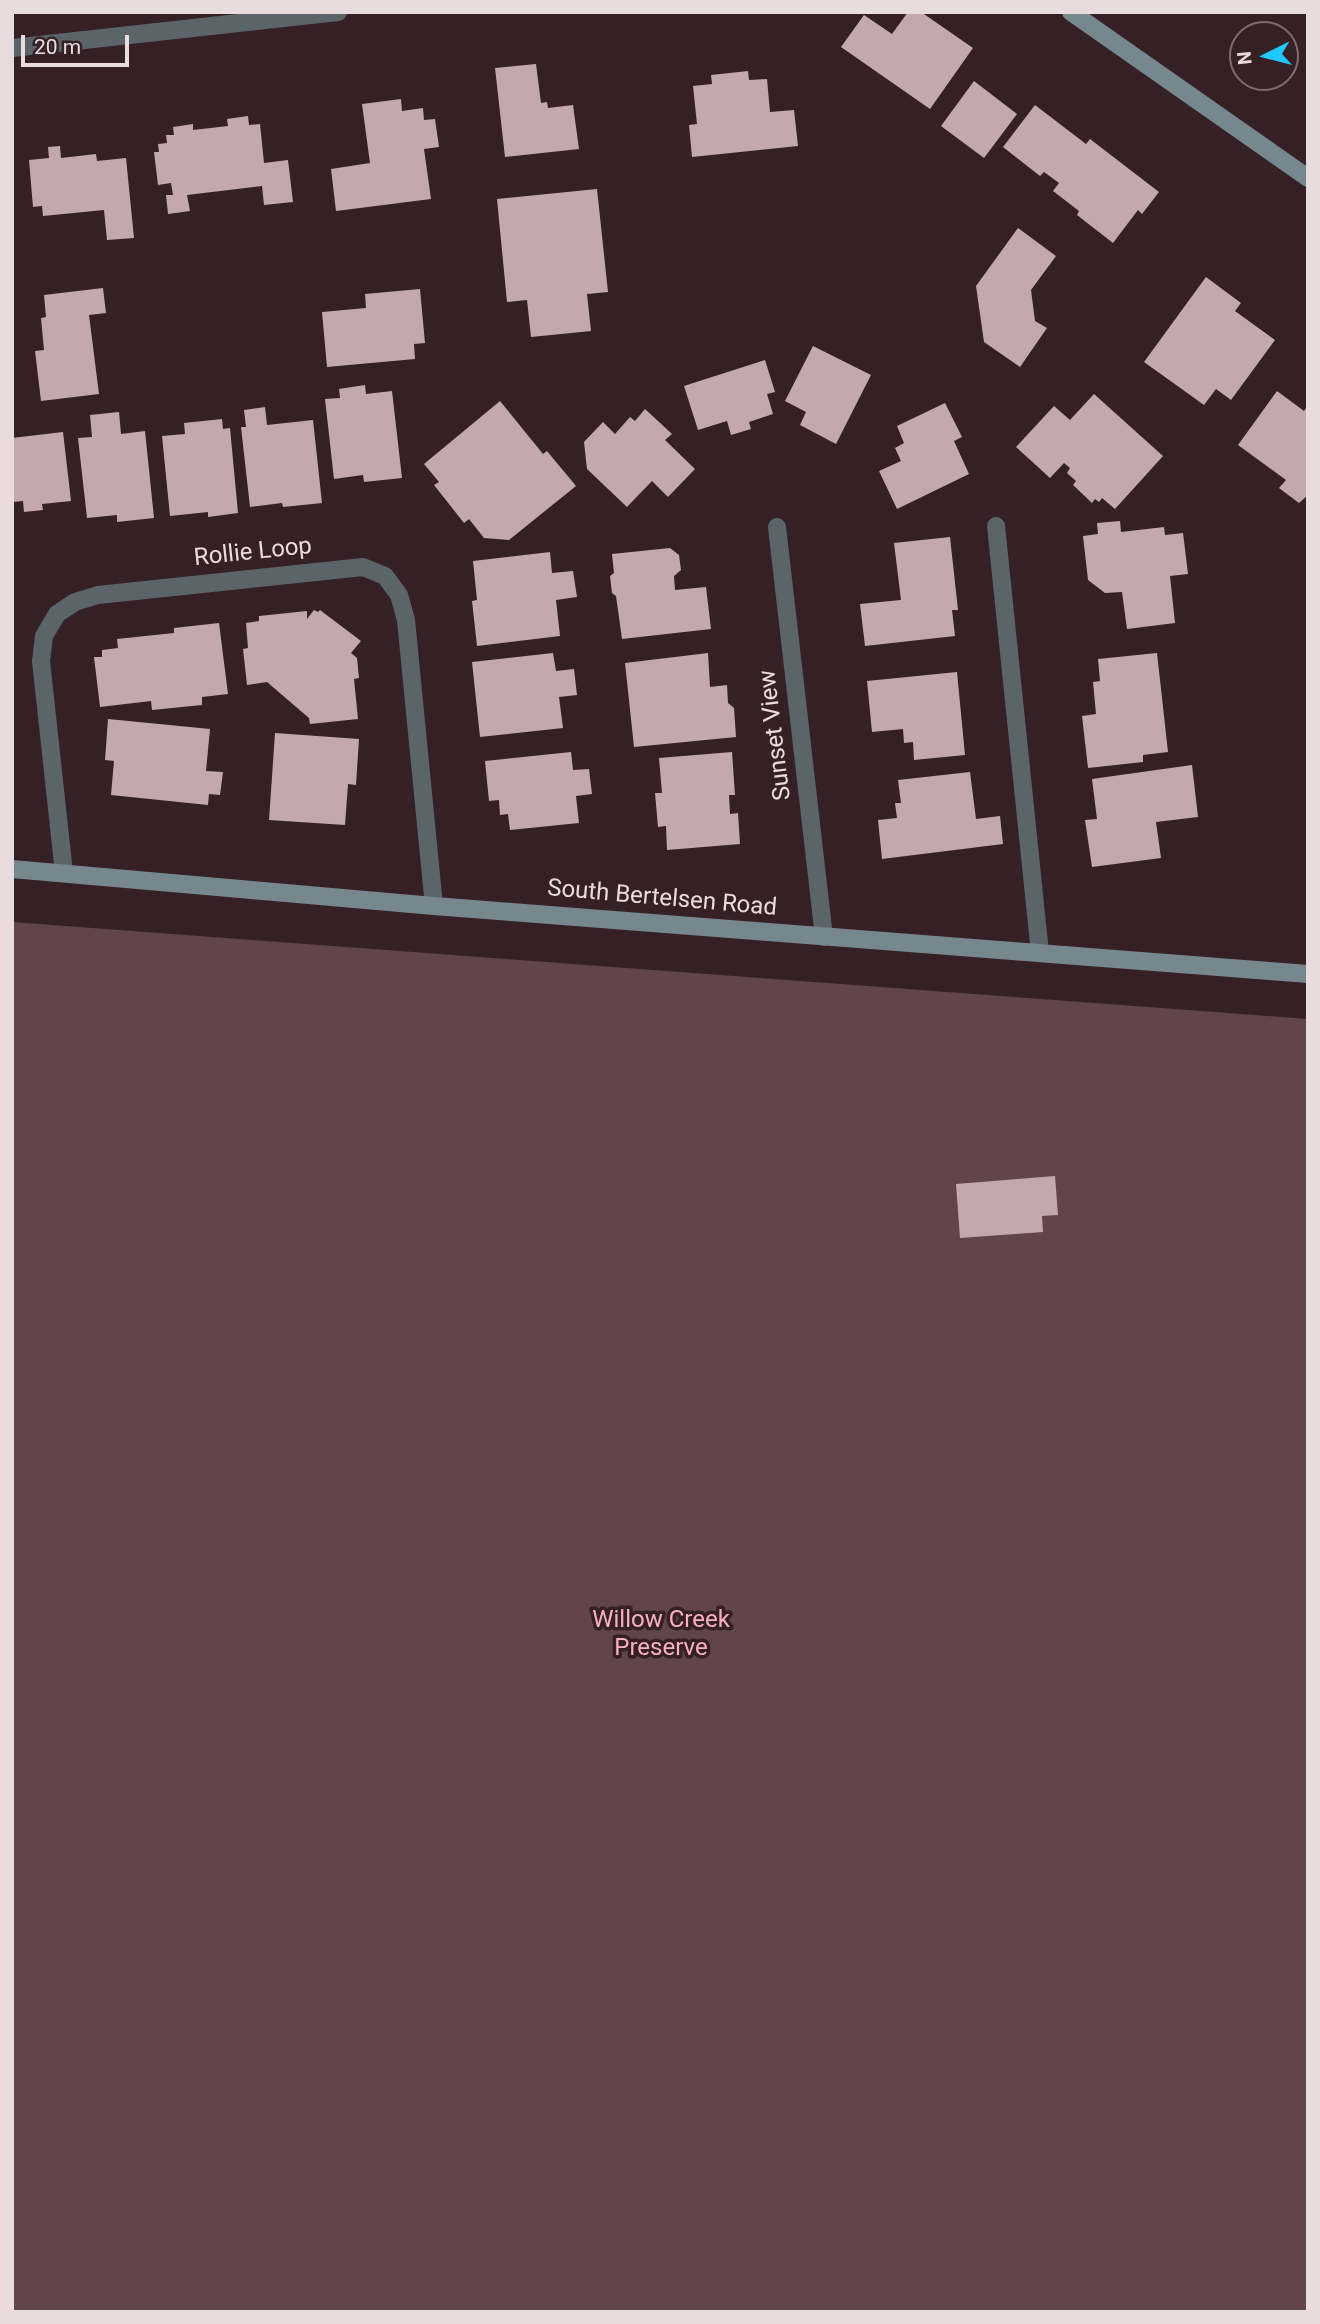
<!DOCTYPE html>
<style>
body{margin:0}
#map{position:relative;width:1320px;height:2324px;overflow:hidden;background:#352125;font-family:Roboto,sans-serif}
canvas{display:block}
.frame{position:absolute;inset:0;border:14px solid #e9dcde;pointer-events:none}
.north{position:absolute;left:1229px;top:21px;width:70px;height:70px;box-sizing:border-box;background:#352125;border:2px solid #7d6c6f;border-radius:50%;rotate:264deg;font-size:19px;font-weight:700;line-height:28px;text-align:center;color:#e9dcde}
.north::after{content:'';display:block;margin:auto;width:24px;height:32px;background:#20c9fd;clip-path:polygon(50% 0,100% 100%,50% 72%,0 100%)}
.scale{position:absolute;left:21px;top:35px;width:108px;height:32px;box-sizing:border-box;border:4px solid #e9dcde;border-top:0;padding-left:9px;font-size:21px;line-height:24px;white-space:nowrap;color:#e9dcde;-webkit-text-stroke:5px #352125;paint-order:stroke}
</style>
<div id="map">
<canvas width="1320" height="2324"></canvas>
<div class="frame"></div>
<div class="north">N</div>
<div class="scale">20 m</div>
</div>
<script>
const ctx = document.querySelector('canvas').getContext('2d');
ctx.lineJoin = 'round';
function fillPath(path, color) { ctx.fillStyle = color; ctx.fill(path, 'evenodd'); }
const poly = rows => new Path2D(rows.map(r => 'M' + r).join(''));
function trace(path, color, width, dash) { ctx.strokeStyle = color; ctx.lineWidth = width; ctx.lineCap = dash ? 'butt' : 'round'; ctx.setLineDash(dash || []); ctx.stroke(path); }
function drawText(font, color, halo, rows, align = 'center') {
  ctx.font = font + ' Roboto,sans-serif'; ctx.lineWidth = 7; ctx.setLineDash([]); ctx.textBaseline = 'middle'; ctx.strokeStyle = halo; ctx.fillStyle = color; for (const [text, x, y, turn = 0] of rows) {
    ctx.save(); ctx.translate(x, y); ctx.rotate((+turn || 0) * Math.PI / 180); ctx.textAlign = isNaN(turn) ? turn : align; if (halo) ctx.strokeText(text, 0, 0); ctx.fillText(text, 0, 0); ctx.restore();
  }
}
fillPath(poly([
 [12,922,1308,1019,1308,2312,12,2312]
]), '#61454b');
fillPath(poly([
 [908,12,921,12,973,48,930,109,841,47,864,15,892,34],
 [536,64,541,103,547,102,548,108,573,105,579,149,505,157,495,68],
 [748,71,749,80,767,79,770,112,794,110,798,146,692,157,689,125,697,124,693,86,712,84,711,75],
 [974,81,1017,114,984,158,941,126],
 [401,99,402,111,423,108,424,120,435,119,439,147,424,149,431,199,336,211,331,169,370,163,362,104],
 [1035,105,1086,144,1090,139,1159,192,1142,214,1138,210,1113,243,1077,215,1079,211,1053,191,1059,183,1044,172,1040,176,1003,147],
 [248,116,249,125,260,124,264,163,288,160,293,202,264,205,262,186,187,195,190,211,168,214,166,195,173,195,171,183,158,185,154,152,159,152,158,144,167,143,166,135,174,135,173,127,193,124,193,130,228,126,227,119],
 [60,146,61,158,96,154,97,161,126,158,134,238,107,240,104,210,43,216,42,206,33,207,29,160,49,158,48,147],
 [597,189,608,292,587,294,591,331,531,337,527,300,507,302,497,199],
 [1018,228,1056,256,1031,290,1035,321,1047,328,1020,367,984,342,976,286],
 [1206,277,1241,303,1235,311,1275,340,1231,400,1216,389,1204,405,1144,362],
 [103,288,106,313,89,315,99,394,41,401,35,351,44,350,41,318,46,317,44,295],
 [420,289,425,343,414,344,415,359,327,367,322,312,366,308,365,294],
 [813,346,871,375,836,444,800,425,806,412,785,401],
 [765,360,775,392,767,394,773,414,749,422,751,429,731,435,727,421,698,430,684,386],
 [365,385,366,394,392,391,402,478,364,482,363,475,334,479,325,399,340,398,339,389],
 [1277,391,1304,411,1308,405,1308,495,1299,503,1279,488,1286,480,1238,445],
 [1094,394,1163,456,1115,509,1102,498,1099,502,1095,499,1092,503,1073,485,1076,481,1067,473,1070,468,1064,463,1050,478,1016,447,1054,406,1070,420],
 [500,401,543,454,547,451,576,486,509,540,484,538,469,519,464,523,434,485,439,482,424,464],
 [945,403,962,437,954,441,969,474,897,509,879,471,901,461,895,448,904,443,897,426],
 [265,407,267,425,313,420,322,503,283,507,282,503,250,507,241,427,246,427,244,410],
 [645,409,672,434,665,440,695,469,668,497,652,481,627,507,587,469,584,442,603,422,615,434,630,417,635,421],
 [119,412,121,434,145,431,154,518,117,522,117,515,87,518,78,438,92,437,90,415],
 [222,419,223,429,230,428,238,513,208,517,208,512,170,516,162,436,185,434,184,423],
 [63,432,71,501,42,504,43,510,24,512,23,501,12,502,12,438],
 [1120,521,1121,532,1164,527,1165,535,1183,533,1188,574,1170,576,1175,623,1127,629,1122,592,1105,593,1088,580,1083,536,1098,534,1097,523],
 [950,537,958,610,952,610,955,636,865,646,860,604,901,600,894,543],
 [670,548,679,555,681,570,674,576,675,590,706,587,711,629,622,639,616,596,612,593,610,576,614,573,612,554],
 [550,552,552,573,573,571,577,597,556,600,560,636,477,646,472,601,477,600,473,561],
 [314,610,318,612,320,610,361,641,351,653,357,658,359,678,354,679,358,719,310,724,309,718,267,682,247,685,243,649,248,648,246,623,259,621,259,616,307,611,307,619],
 [219,623,228,694,202,697,202,705,152,710,151,701,100,707,94,657,102,657,102,650,118,648,117,639,174,633,174,628],
 [553,653,556,671,574,669,577,695,559,697,563,728,480,737,472,662],
 [708,653,710,687,727,685,728,703,734,708,736,737,634,747,625,663],
 [1157,653,1168,752,1143,755,1143,762,1088,768,1082,716,1096,714,1093,682,1100,681,1098,659],
 [957,672,965,755,914,760,913,742,904,743,903,729,872,732,867,681],
 [108,719,210,729,206,771,223,772,220,795,209,794,208,805,111,795,114,761,105,760],
 [275,733,359,739,356,785,348,784,345,825,269,820],
 [571,752,573,770,589,769,592,794,576,796,579,823,510,830,508,814,500,815,499,800,489,801,485,761],
 [732,752,735,795,729,795,730,814,738,813,740,844,667,850,666,826,658,827,655,793,662,793,659,758],
 [1192,765,1198,817,1156,822,1161,858,1092,867,1085,820,1097,819,1092,779],
 [970,772,976,819,1000,816,1003,844,882,859,878,820,897,818,895,803,901,803,898,780],
 [1055,1176,1058,1215,1042,1216,1043,1232,960,1238,956,1184]
]), '#c3a9ae');
trace(poly([
 [996,526,1040,953]
]), '#5b6569', 18);
trace(poly([
 [12,48,338,12],
 [777,527,824,937],
 [64,873,41,661,44,636,57,614,75,602,98,595,363,567,385,576,399,595,406,620,434,906]
]), '#5b6569', 18);
trace(poly([
 [1071,12,1308,178],
 [12,869,434,906,1308,974]
]), '#77878e', 18);
drawText('24px', '#e9dcde', '#352125', [
 ["Rollie Loop",253,553,-6],
 ["Sunset View",776,735,-97],
 ["South Bertelsen Road",662,899,5]
]);
drawText('24px', '#f9b1bf', '#352125', [
 ["Willow Creek",661,1621],
 ["Preserve",661,1649]
]);
</script>
